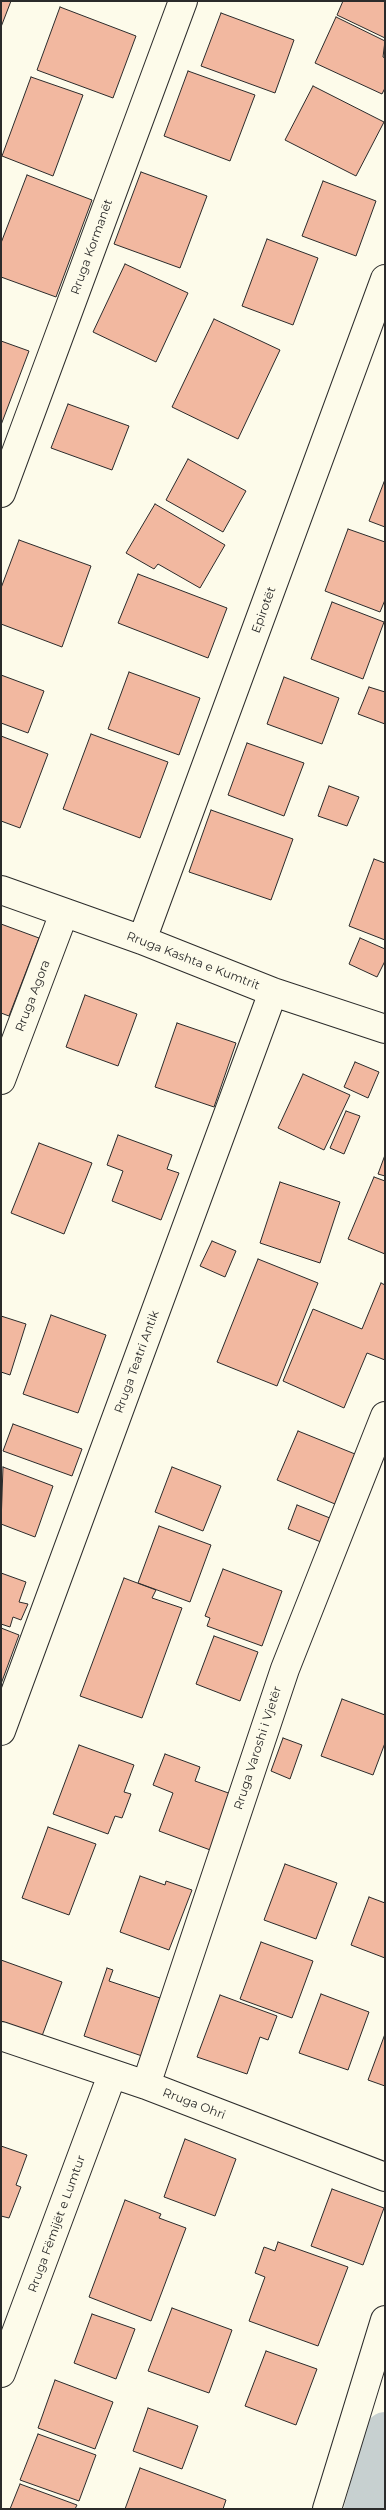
<!DOCTYPE html>
<meta charset="utf-8">
<style>
body{margin:0}
#map{position:relative;width:386px;height:2510px;overflow:hidden;background:#fdfbea;font-family:Montserrat,sans-serif}
canvas{display:block}
.frame{position:absolute;inset:0;border:2px solid #2b2b2b;pointer-events:none}
</style>
<div id="map">
<canvas width="386" height="2510"></canvas>
<div class="frame"></div>
</div>
<script>
const ctx = document.querySelector('canvas').getContext('2d');
ctx.lineJoin = 'round';
const poly = rows => new Path2D(rows.map(r => 'M' + r).join(''));
function trace(path, color, width, dash) { ctx.strokeStyle = color; ctx.lineWidth = width; ctx.lineCap = dash ? 'butt' : 'round'; ctx.setLineDash(dash || []); ctx.stroke(path); }
function fillPath(path, color) { ctx.fillStyle = color; ctx.fill(path, 'evenodd'); }
function drawText(font, color, halo, rows, align = 'center') {
  ctx.font = font + ' Montserrat,sans-serif'; ctx.lineWidth = 4; ctx.setLineDash([]); ctx.textBaseline = 'middle'; ctx.strokeStyle = halo; ctx.fillStyle = color; for (const [text, x, y, turn = 0] of rows) {
    ctx.save(); ctx.translate(x, y); ctx.rotate((+turn || 0) * Math.PI / 180); ctx.textAlign = isNaN(turn) ? turn : align; if (halo) ctx.strokeText(text, 0, 0); ctx.fillText(text, 0, 0); ctx.restore();
  }
}
trace(poly([
 [364,2509,385,2432]
]), '#c7d0d0', 40);
const building = poly([
 [1,1,11,1,1,27,1,1],
 [343,1,385,1,385,38,337,15,343,1],
 [60,7,136,36,113,98,37,70,60,7],
 [221,13,294,40,275,93,201,66,221,13],
 [336,17,385,41,383,57,385,58,385,88,382,94,315,63,336,17],
 [188,71,255,95,230,161,164,136,188,71],
 [31,77,83,95,53,176,2,156,31,77],
 [313,86,384,122,356,176,285,140,313,86],
 [141,172,207,196,180,268,114,244,141,172],
 [27,175,92,200,56,297,1,277,1,243,27,175],
 [323,181,376,201,356,256,302,236,323,181],
 [267,239,318,258,293,325,242,306,267,239],
 [125,264,188,293,156,362,93,332,125,264],
 [214,319,280,350,238,439,172,407,214,319],
 [1,341,29,351,1,425,1,341],
 [68,404,129,426,112,470,51,448,68,404],
 [188,459,246,491,223,532,166,500,188,459],
 [384,482,385,482,385,527,369,521,384,482],
 [155,504,225,545,200,588,158,564,154,569,126,553,155,504],
 [348,529,385,542,385,600,380,612,325,591,348,529],
 [19,540,91,566,62,647,1,624,1,588,19,540],
 [138,574,227,608,208,658,118,623,138,574],
 [332,602,384,622,363,679,311,659,332,602],
 [129,672,200,698,179,755,108,729,129,672],
 [1,675,44,691,28,733,1,723,1,675],
 [284,677,339,698,322,744,267,724,284,677],
 [369,687,385,692,385,724,358,714,369,687],
 [91,734,168,762,140,838,63,809,91,734],
 [1,736,48,754,20,828,1,821,1,736],
 [247,743,304,763,284,816,228,795,247,743],
 [329,786,359,797,347,826,318,816,329,786],
 [211,810,293,839,271,900,189,872,211,810],
 [374,859,385,863,385,940,349,926,374,859],
 [1,924,39,938,9,1016,1,1013,1,924],
 [360,938,385,949,385,961,377,977,349,964,360,938],
 [85,995,137,1014,118,1066,66,1047,85,995],
 [177,1023,236,1043,214,1107,155,1087,177,1023],
 [355,1062,379,1072,368,1098,344,1087,355,1062],
 [303,1074,350,1095,324,1150,278,1128,303,1074],
 [346,1111,360,1116,344,1154,330,1148,346,1111],
 [118,1135,172,1155,167,1169,179,1173,161,1220,112,1201,123,1171,107,1165,118,1135],
 [39,1143,92,1163,64,1234,11,1213,39,1143],
 [385,1155,385,1176,378,1174,385,1155],
 [374,1177,385,1181,385,1254,348,1239,374,1177],
 [280,1182,340,1202,320,1263,260,1243,280,1182],
 [212,1241,236,1251,225,1277,200,1266,212,1241],
 [258,1259,318,1283,277,1386,217,1362,258,1259],
 [381,1283,385,1285,385,1360,367,1353,344,1408,283,1381,313,1309,362,1329,381,1283],
 [51,1315,106,1335,78,1413,23,1394,51,1315],
 [1,1316,26,1324,10,1375,1,1372,1,1316],
 [13,1424,82,1449,72,1476,3,1451,13,1424],
 [298,1431,355,1454,335,1504,277,1480,298,1431],
 [3,1467,53,1486,35,1537,1,1524,3,1467],
 [172,1467,221,1486,203,1531,155,1512,172,1467],
 [297,1505,335,1520,326,1544,288,1529,297,1505],
 [159,1526,211,1545,190,1602,138,1583,159,1526],
 [223,1569,282,1591,262,1646,207,1626,210,1618,205,1616,223,1569],
 [1,1573,26,1582,19,1602,28,1604,21,1620,13,1617,10,1627,1,1624,1,1573],
 [124,1578,156,1590,152,1598,182,1608,142,1718,80,1696,124,1578],
 [1,1628,19,1635,1,1684,1,1628],
 [214,1636,258,1652,240,1701,196,1684,214,1636],
 [342,1699,385,1715,385,1743,373,1775,321,1756,342,1699],
 [283,1738,302,1745,290,1779,271,1771,283,1738],
 [79,1745,134,1765,124,1792,131,1794,122,1818,115,1816,108,1834,53,1814,79,1745],
 [165,1754,200,1767,195,1781,234,1795,213,1851,159,1831,173,1793,153,1785,165,1754],
 [48,1827,96,1844,69,1915,22,1898,48,1827],
 [285,1864,337,1883,316,1939,264,1920,285,1864],
 [140,1876,165,1885,166,1881,192,1890,169,1950,120,1932,140,1876],
 [369,1897,385,1903,385,1958,351,1945,369,1897],
 [261,1942,313,1961,292,2018,240,1999,261,1942],
 [1,1960,62,1982,42,2036,1,2021,1,1960],
 [107,1968,113,1970,109,1981,160,1998,142,2056,84,2036,107,1968],
 [321,1994,369,2012,348,2070,299,2053,321,1994],
 [220,1995,277,2016,268,2040,260,2037,247,2074,197,2057,220,1995],
 [385,2034,385,2086,368,2080,385,2034],
 [185,2139,236,2159,215,2216,164,2197,185,2139],
 [1,2146,27,2155,16,2185,21,2187,9,2218,1,2216,1,2146],
 [332,2189,384,2208,363,2265,311,2246,332,2189],
 [125,2200,161,2214,159,2218,186,2228,151,2321,89,2297,125,2200],
 [278,2242,348,2267,318,2346,249,2321,265,2277,255,2273,264,2247,275,2251,278,2242],
 [172,2308,232,2330,209,2393,148,2371,172,2308],
 [92,2314,135,2329,116,2379,74,2363,92,2314],
 [266,2351,317,2369,296,2425,245,2406,266,2351],
 [55,2380,113,2402,95,2449,38,2428,55,2380],
 [148,2408,198,2426,182,2469,133,2451,148,2408],
 [38,2434,96,2455,79,2501,20,2480,38,2434],
 [140,2468,226,2500,223,2509,125,2509,140,2468],
 [20,2484,77,2505,75,2509,10,2509,20,2484]
]);
fillPath(building, '#f2b8a0');
trace(building, '#2b2b2b', 1);
const minor = poly([
 [1,493,183,1],
 [1,890,142,940,273,992,385,1029],
 [142,940,385,279],
 [1,1080,64,913],
 [1,1731,273,992],
 [1,2036,146,2085,385,2177],
 [146,2085,285,1669,385,1416],
 [1,2373,112,2075],
 [327,2509,385,2320]
]);
trace(minor, '#2b2b2b', 30);
trace(minor, '#fdfbea', 28);
drawText('12px', '#2b2b2b', '#fdfbea', [
 ["Rruga Kormanët",92,247,-70],
 ["Epirotët",264,610,-70],
 ["Rruga Kashta e Kumtrit",193,961,21],
 ["Rruga Agora",33,996,-69],
 ["Rruga Teatri Antik",137,1362,-70],
 ["Rruga Varoshi i Vjetër",258,1748,-72],
 ["Rruga Ohri",194,2104,21],
 ["Rruga Fëmijët e Lumtur",57,2224,-70]
]);
</script>
